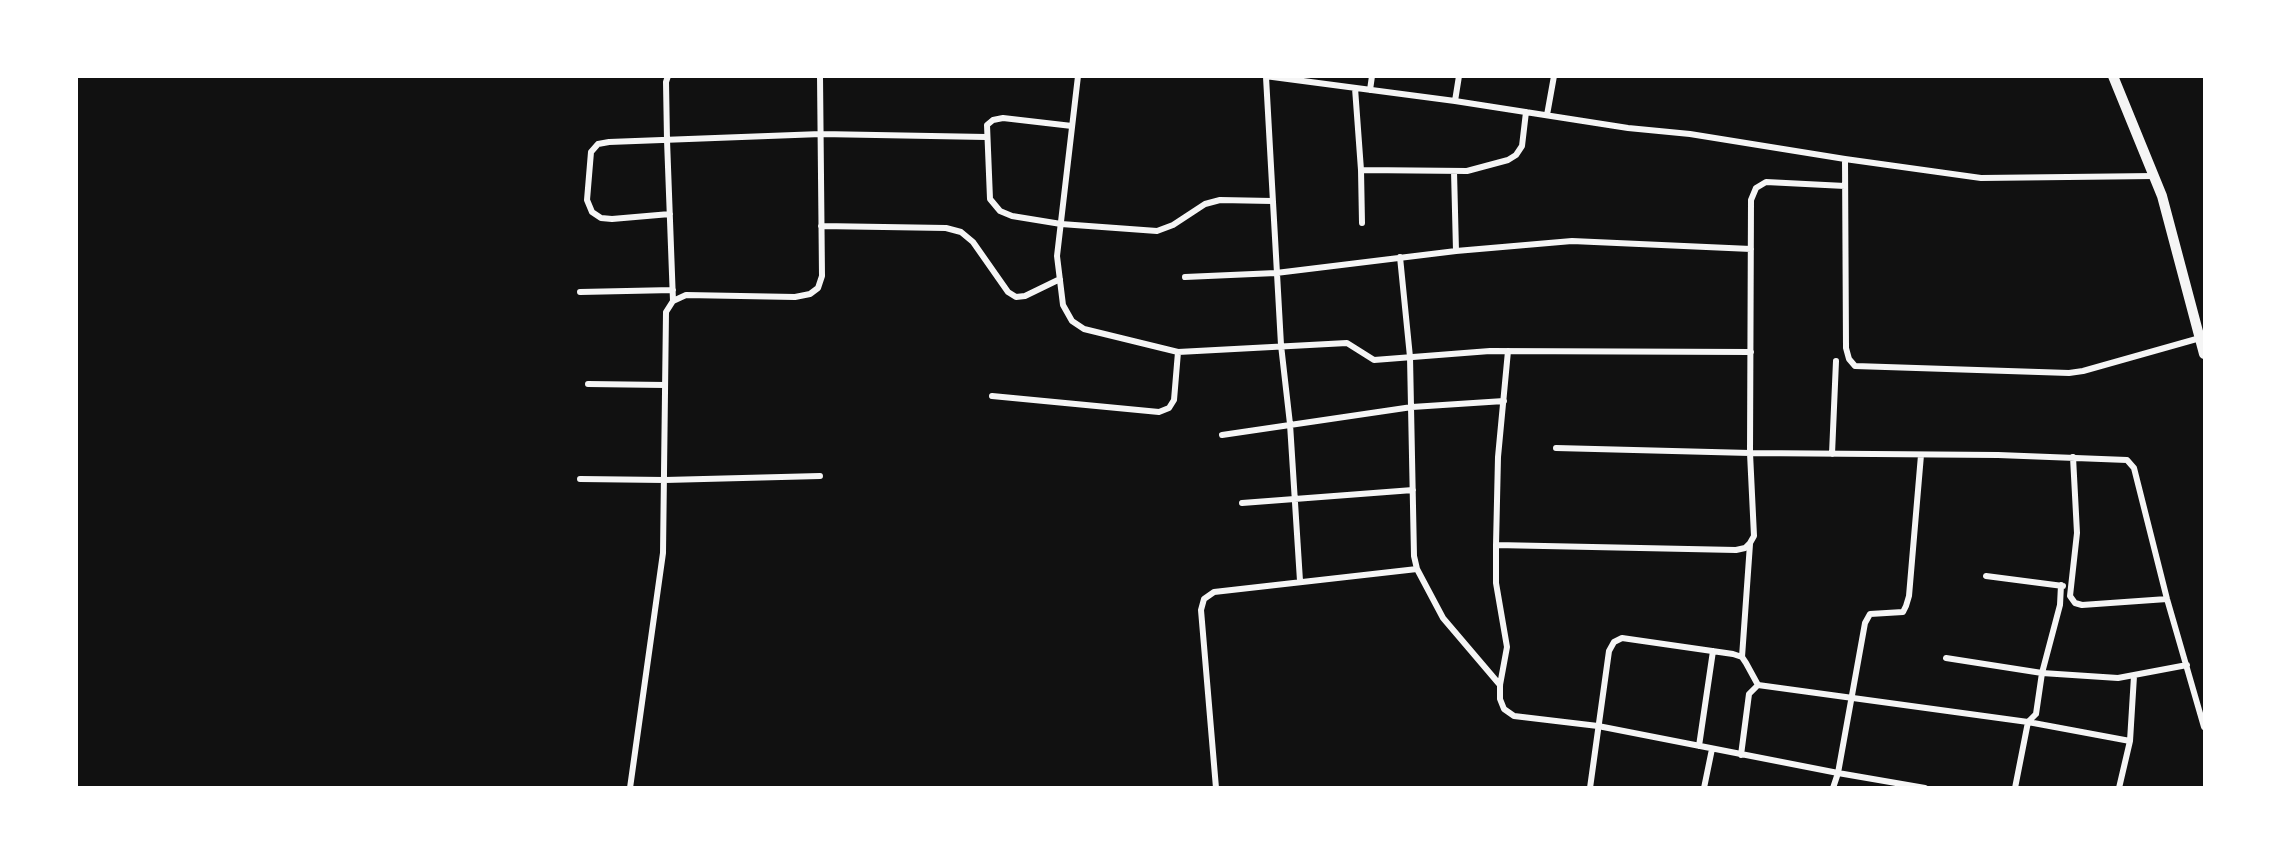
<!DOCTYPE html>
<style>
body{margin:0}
#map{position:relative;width:2281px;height:864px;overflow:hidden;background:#111;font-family:Raleway,sans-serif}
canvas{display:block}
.frame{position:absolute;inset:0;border:78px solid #fff;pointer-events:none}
</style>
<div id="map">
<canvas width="2281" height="864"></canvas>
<div class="frame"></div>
</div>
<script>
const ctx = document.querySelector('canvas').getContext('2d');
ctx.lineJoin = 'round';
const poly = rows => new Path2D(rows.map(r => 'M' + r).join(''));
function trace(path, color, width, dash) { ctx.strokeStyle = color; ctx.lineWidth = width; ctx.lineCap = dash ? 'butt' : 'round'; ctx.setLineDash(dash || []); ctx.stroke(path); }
trace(poly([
 [668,76,666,82,667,140,673,301],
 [1078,76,1057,256,1063,305,1072,321,1084,329,1178,352,1347,343,1374,360,1490,351,1751,352],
 [1265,76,1455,101,1628,128,1690,134,1845,159,1981,178,2154,176],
 [1266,77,1281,345,1290,424,1300,581],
 [1355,88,1361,170,1362,223],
 [1370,90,1372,76],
 [1455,101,1459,76],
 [1547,115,1554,76],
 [1072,126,1003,118,993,120,987,125,990,199,1000,211,1012,216,1061,224,1157,231,1173,225,1205,204,1220,200,1272,201],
 [1845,159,1846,348,1849,359,1855,366,2069,373,2083,371,2200,338],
 [1361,170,1467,171,1508,160,1516,155,1522,146,1526,112],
 [1454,171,1456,251],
 [670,214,612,219,601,218,592,212,587,200,591,152,598,144,609,142,821,134,986,137],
 [821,226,946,228,961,232,973,242,1008,292,1016,297,1025,296,1060,279],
 [1400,257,1410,357,1414,556,1417,569,1443,618,1500,685],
 [1185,277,1276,273,1456,251,1572,241,1751,249],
 [580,292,673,290],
 [1508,351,1498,457,1496,545,1496,583,1507,647,1500,685,1500,699,1504,709,1514,716,1598,726,1838,773,1925,788],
 [588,384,665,385],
 [992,396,1159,412,1169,408,1174,400,1178,352],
 [1222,435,1412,407,1504,401],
 [1556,448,1750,453,1998,455,2127,460,2134,468,2167,599,2204,727],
 [1832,454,1836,361],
 [2073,457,2077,533,2070,596,2075,603,2082,605,2167,599],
 [580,479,665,480,820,476],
 [1242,503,1413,490],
 [1496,545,1736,550,1745,548,1750,543,1754,536,1750,453,1751,200,1756,188,1766,182,1845,186],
 [1986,576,2063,586],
 [1742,657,1750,544],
 [1946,658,2042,673,2118,678,2187,665],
 [1699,746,1713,651],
 [1741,755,1749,694,1758,685,2028,722,2036,714,2042,673,2060,605,2061,585],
 [630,788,663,553,666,312,673,301,686,295,795,297,810,294,818,288,822,276,820,76],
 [1216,788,1201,610,1204,599,1214,592,1417,569],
 [1590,788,1609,651,1614,642,1622,638,1733,654,1742,657,1746,663,1758,685],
 [1704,788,1712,749],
 [1833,788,1838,773,1865,623,1870,614,1903,612,1906,606,1909,596,1921,455],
 [2015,788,2028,722,2130,741],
 [2119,788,2130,741,2134,676]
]), '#f5f5f5', 6);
trace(poly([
 [2113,76,2162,196,2204,354]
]), '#f5f5f5', 10);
</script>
